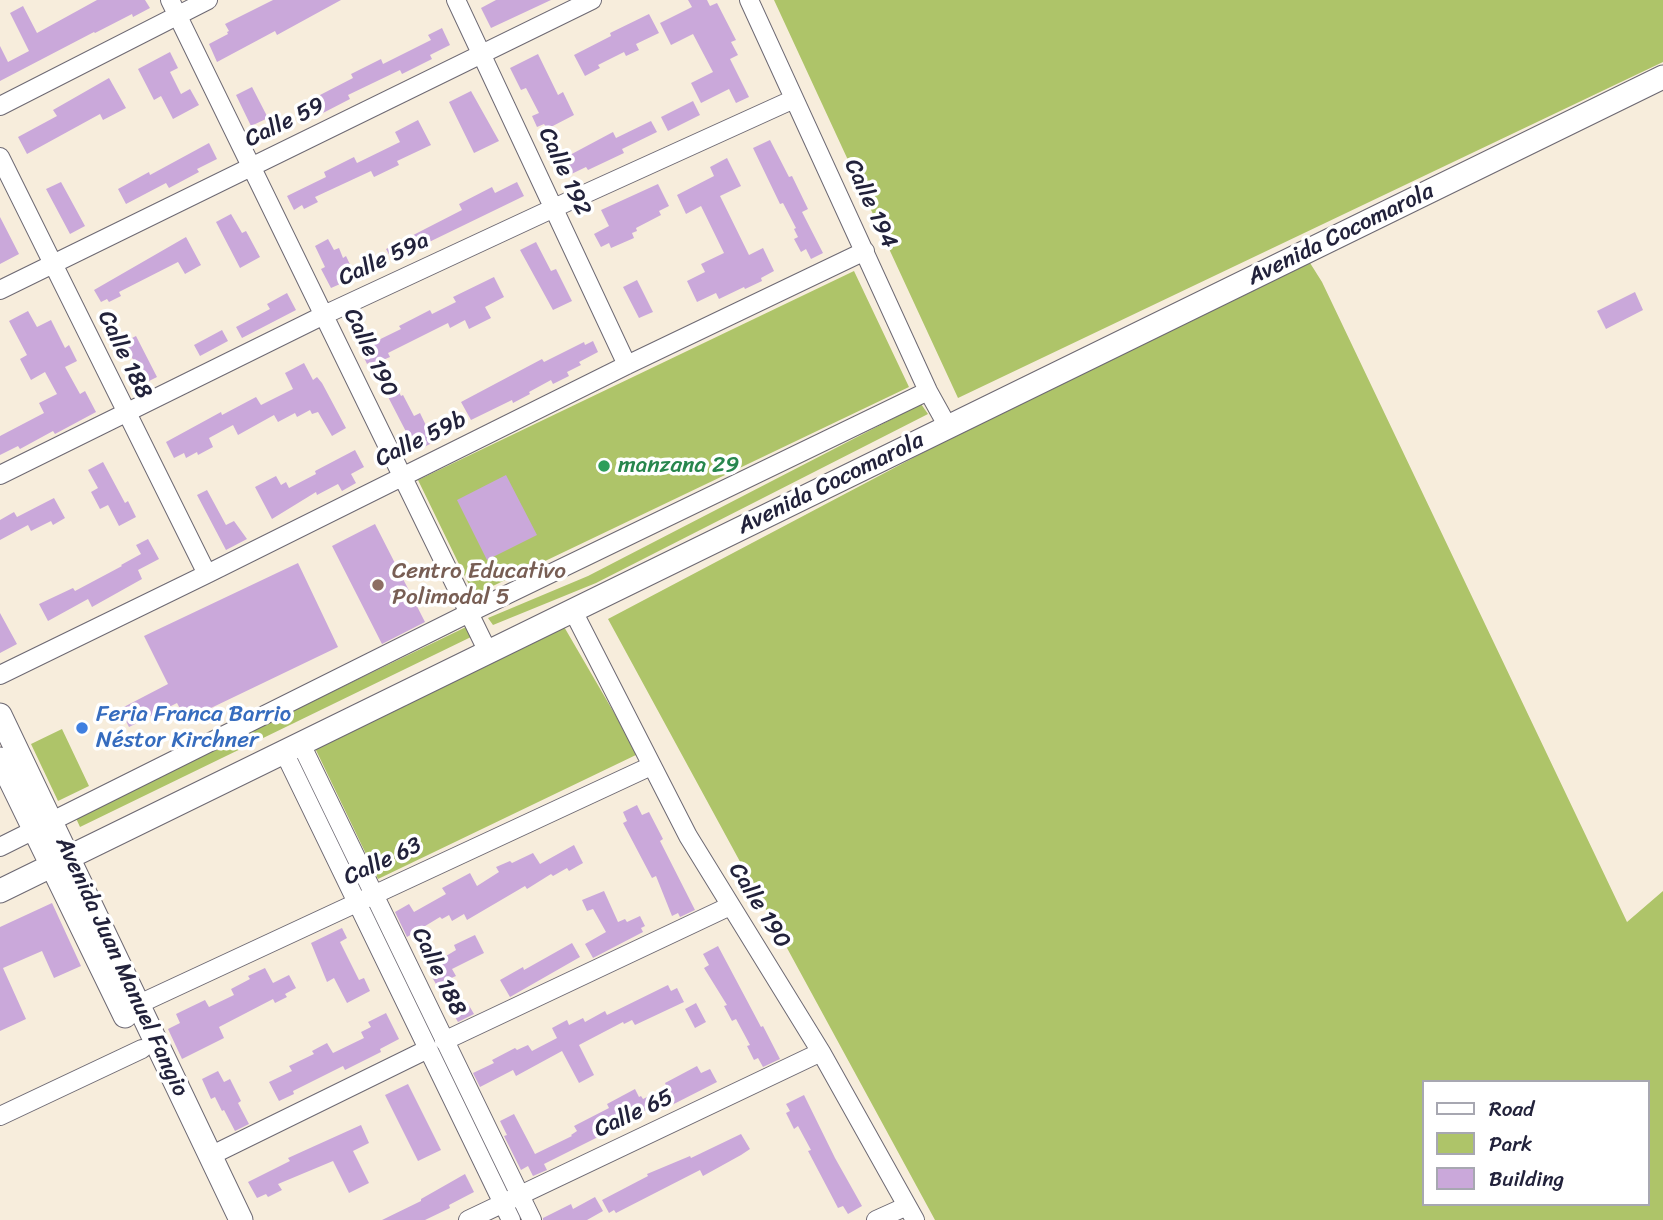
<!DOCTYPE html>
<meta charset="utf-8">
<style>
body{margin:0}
#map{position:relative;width:1663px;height:1220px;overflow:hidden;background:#f7eddc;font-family:Sriracha,sans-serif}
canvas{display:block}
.legend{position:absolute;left:1422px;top:1080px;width:228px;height:126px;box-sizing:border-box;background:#fff;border:2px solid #a7a7b1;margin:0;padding:9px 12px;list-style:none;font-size:21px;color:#22223b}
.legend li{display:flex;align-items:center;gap:14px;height:35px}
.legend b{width:35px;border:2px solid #a7a7b1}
</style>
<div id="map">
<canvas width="1663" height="1220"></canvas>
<ul class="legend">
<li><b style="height:9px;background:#fff"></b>Road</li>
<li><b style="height:19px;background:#aec469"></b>Park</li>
<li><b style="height:19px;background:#caa8da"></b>Building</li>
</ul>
</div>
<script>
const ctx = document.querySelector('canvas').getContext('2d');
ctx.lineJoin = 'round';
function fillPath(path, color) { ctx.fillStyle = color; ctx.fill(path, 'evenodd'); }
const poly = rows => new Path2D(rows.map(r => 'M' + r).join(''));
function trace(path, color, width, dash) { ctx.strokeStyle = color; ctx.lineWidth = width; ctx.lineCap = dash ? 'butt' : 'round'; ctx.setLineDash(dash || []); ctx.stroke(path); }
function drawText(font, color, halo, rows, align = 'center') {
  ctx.font = font + ' Sriracha,sans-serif'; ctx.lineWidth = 7; ctx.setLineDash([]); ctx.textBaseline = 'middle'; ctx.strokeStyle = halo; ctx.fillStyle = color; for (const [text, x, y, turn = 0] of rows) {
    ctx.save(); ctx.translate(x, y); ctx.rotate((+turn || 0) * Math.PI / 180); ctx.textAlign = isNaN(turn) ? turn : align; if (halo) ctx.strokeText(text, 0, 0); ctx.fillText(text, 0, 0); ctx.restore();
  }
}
fillPath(poly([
 [774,0,1663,0,1663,62,958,398],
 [1305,255,1322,282,1627,922,1663,891,1663,1220,935,1220,608,619,1235,288],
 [1423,1082,1647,1082,1647,1204,1423,1204],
 [854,271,909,387,474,595,418,480],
 [921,404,928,414,596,583,493,625,488,618,588,576],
 [563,625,638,754,378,879,314,746],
 [466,627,471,637,80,827,75,816],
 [62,729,89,786,58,801,31,744]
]), '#aec469');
fillPath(poly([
 [97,0,145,0,150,8,133,17,132,14,95,33,94,32,0,81,0,46,8,62,29,51,10,13,23,6,37,33],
 [273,0,341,0,277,35,275,31,217,62,209,44,228,34,227,32,229,31,225,24],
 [496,0,551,0,491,28,481,8],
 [688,0,707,0,710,6,717,3,736,40,731,42,738,55,730,59,749,97,736,103,729,89,701,103,691,83,713,72,693,34,671,45,660,23,692,7],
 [649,14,659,33,636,44,639,50,626,56,624,52,598,65,600,68,585,76,574,55,611,36,610,33],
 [442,28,450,45,430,55,432,59,402,74,400,70,348,95,350,99,321,114,314,100,320,96,320,95,353,78,351,74,381,59,383,64,431,40,428,35],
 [170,52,178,68,170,72,181,94,190,89,199,105,173,119,161,96,154,100,138,69],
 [538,54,558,95,563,92,574,115,547,129,544,124,537,127,532,116,539,113,526,88,521,90,510,68],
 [109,78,126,108,103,120,100,114,27,154,18,137,57,116,53,110],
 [252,87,268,118,251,126,236,95],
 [471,91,499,141,474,153,449,102],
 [693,101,700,115,668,131,661,117],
 [418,120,431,145,397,161,399,165,374,177,371,171,315,197,318,202,304,209,302,205,294,210,287,196,326,177,324,172,354,157,357,163,400,142,395,132],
 [651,121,657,132,622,149,624,153,588,170,586,167,561,179,553,164,613,132,616,138],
 [770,140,789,177,792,176,808,209,802,212,823,253,811,259,806,249,801,252,794,239,798,237,794,229,796,228,783,203,780,204,753,148],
 [209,143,217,159,197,169,199,172,169,188,166,183,126,204,118,189,149,172,150,175],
 [727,158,741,186,720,196,749,255,763,248,774,271,761,278,762,281,745,289,744,287,719,299,716,293,697,302,687,281,705,272,701,264,724,253,701,206,686,214,677,195,714,176,710,167],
 [61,182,85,226,70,234,46,189],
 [517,182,524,196,392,260,386,249,462,210,459,204,492,187,495,193],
 [658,184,669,206,659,211,661,215,636,228,637,231,632,233,634,238,611,248,609,243,601,247,594,234,609,226,601,210],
 [231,214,242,233,246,231,260,257,240,268,216,222],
 [0,217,19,254,0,264],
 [186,237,201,265,185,274,178,262,119,292,121,296,109,302,107,299,101,302,94,290],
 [328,239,334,250,339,248,343,258,346,256,356,277,331,288,321,269,325,267,315,246],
 [536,242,551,271,556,269,572,301,553,310,520,250],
 [494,277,504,297,485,307,491,318,469,329,465,320,450,328,448,323,388,353,390,357,383,360,401,396,403,395,414,416,420,413,434,442,416,451,370,362,367,364,360,349,401,329,399,326,430,310,432,314,456,302,453,297],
 [637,280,653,312,639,318,623,287],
 [1635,292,1643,310,1606,329,1597,311],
 [287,293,296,310,242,338,236,327,270,309,267,304],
 [28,311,37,327,51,320,65,348,69,345,77,361,65,367,80,394,85,391,96,412,55,434,53,431,20,449,18,446,0,455,0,436,44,413,39,403,57,394,45,372,31,380,20,359,27,355,9,321],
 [222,330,228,341,200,356,194,345],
 [136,336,157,377,145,383,124,342],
 [593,341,598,352,579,362,581,365,567,372,569,376,553,384,551,380,529,392,530,394,513,403,512,400,471,420,461,402,542,359,544,362,584,342,585,345],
 [304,363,313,380,317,377,322,383,346,428,332,436,318,412,312,414,310,410,297,417,295,413,278,422,274,415,238,435,233,425,209,438,213,447,198,455,197,452,186,458,184,453,174,458,166,442,221,412,222,415,256,397,261,405,293,389,285,373],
 [355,450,364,467,351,474,356,483,342,491,338,484,317,495,316,492,272,519,255,487,276,476,281,485,286,482,289,488,316,474,315,471],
 [103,462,125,503,128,501,136,517,119,526,108,505,100,509,91,492,98,488,88,470],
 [506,475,537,535,487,560,457,500],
 [207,490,226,525,234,521,247,539,226,550,197,495],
 [54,498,65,518,53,525,51,521,31,531,28,525,0,540,0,520,14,512,17,517],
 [375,524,425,622,382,644,332,546],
 [148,539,159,559,138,570,142,579,92,607,88,599,48,621,39,604,73,588,75,591,122,566,121,565,141,554,136,545],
 [298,563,338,647,186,720,177,703,129,727,120,709,168,684,144,636],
 [0,613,17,644,0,653],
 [637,805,642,815,649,812,663,839,660,841,695,910,680,917,678,913,672,916,656,876,652,878,623,823,627,821,623,812],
 [574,845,583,863,569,871,567,868,553,876,551,874,527,889,525,886,467,920,464,914,452,921,449,915,442,919,440,917,407,937,395,912,409,904,414,912,446,894,442,888,470,873,477,886,499,872,496,867,510,861,512,863,533,853,540,864],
 [604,891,618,922,625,919,627,922,640,916,645,926,641,928,643,932,593,958,585,944,606,932,593,909,587,911,582,900],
 [52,903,81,966,54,978,42,951,3,968,26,1019,0,1031,0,927],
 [342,928,347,938,340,942,359,980,364,978,370,991,347,1003,334,978,327,982,311,943],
 [475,935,484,953,452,969,456,976,449,979,463,1004,467,1002,474,1014,458,1022,429,972,433,969,431,965,456,950,454,945],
 [572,943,580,957,510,997,500,980,523,967,524,970],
 [718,946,761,1027,763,1026,780,1059,763,1067,758,1058,754,1060,747,1046,750,1045,736,1019,732,1021,724,1006,727,1005,704,968,709,965,703,954],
 [265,968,273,983,289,975,296,988,285,994,287,997,275,1003,273,999,219,1027,224,1038,182,1059,168,1029,180,1023,176,1014,205,1000,209,1007,234,995,231,989,250,979,248,976],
 [668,985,671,991,677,988,684,1002,635,1025,632,1020,624,1024,623,1022,579,1045,594,1075,579,1083,562,1051,516,1076,513,1070,480,1087,473,1073,494,1063,492,1060,515,1048,517,1050,528,1045,532,1051,557,1038,552,1028,567,1020,569,1025,583,1018,585,1022,605,1011,607,1015],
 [696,1003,706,1022,695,1028,685,1009],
 [386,1013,399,1039,380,1049,381,1052,345,1070,343,1066,293,1091,294,1094,279,1101,269,1082,292,1071,289,1066,314,1054,312,1051,327,1043,333,1053,364,1038,361,1032,371,1027,368,1022],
 [697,1066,701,1073,710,1069,717,1082,664,1109,661,1103,644,1111,614,1129,544,1164,547,1170,533,1176,528,1166,521,1170,504,1136,507,1135,500,1121,514,1114,535,1154,572,1136,571,1135,577,1131,574,1126,609,1108,607,1104,635,1089,639,1097,641,1096,643,1099,667,1087,665,1083],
 [218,1071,224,1082,230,1079,241,1101,238,1103,249,1124,235,1131,224,1110,222,1111,215,1097,211,1099,202,1079],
 [408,1084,441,1150,418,1161,385,1095],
 [804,1095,835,1158,862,1206,848,1214,843,1206,838,1208,808,1151,811,1150,798,1126,794,1129,786,1113,790,1111,786,1104],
 [361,1125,369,1143,353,1151,369,1183,349,1193,333,1161,278,1184,282,1190,268,1197,266,1194,257,1198,248,1182,290,1161,288,1158],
 [741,1134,750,1149,741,1155,703,1176,700,1170,616,1213,614,1210,609,1213,602,1200,648,1176,647,1174,690,1156,691,1158],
 [465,1174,474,1192,449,1205,450,1208,425,1220,382,1220,421,1201,421,1199],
 [595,1197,603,1211,587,1220,543,1220,543,1218,571,1204,573,1209]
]), '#caa8da');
const street = poly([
 [170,0,488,652],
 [456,0,627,365],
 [749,0,928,391,948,427],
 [0,106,208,0],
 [0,157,207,574],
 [0,290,592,0],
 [0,475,324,315,554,208,794,99],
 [573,611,688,836,821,1052,915,1220],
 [0,675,207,574,627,365,865,251],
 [301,744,532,1220],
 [284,752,511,1220],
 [0,847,469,613,928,391],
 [137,1005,651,766],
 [444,1041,730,906],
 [0,1116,142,1049],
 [210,1156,428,1049],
 [468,1220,821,1052],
 [876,1220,907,1206]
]);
const secondary = poly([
 [0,715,241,1220],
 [0,759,125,1016],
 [0,891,1663,77]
]);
trace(street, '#6d6973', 20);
trace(secondary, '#6d6973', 25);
trace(street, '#fff', 18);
trace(secondary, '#fff', 23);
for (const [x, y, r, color] of [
 [604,466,7,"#2e9e5b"],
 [378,585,7,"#8d6e63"],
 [82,728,7,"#3f7fe0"]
]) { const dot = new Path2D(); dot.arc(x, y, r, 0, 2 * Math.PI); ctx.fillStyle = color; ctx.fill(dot); trace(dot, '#fff', 2.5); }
drawText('23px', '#22223b', '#fff', [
 ["Calle 59",285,123,-26],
 ["Calle 192",564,172,65],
 ["Calle 194",870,204,65],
 ["Avenida Cocomarola",1341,235,-26],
 ["Calle 59a",384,260,-25],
 ["Calle 190",370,353,64],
 ["Calle 188",124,355,64],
 ["Calle 59b",421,440,-26],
 ["Avenida Cocomarola",831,484,-26],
 ["Calle 63",383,862,-25],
 ["Calle 190",759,906,58],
 ["Avenida Juan Manuel Fangio",121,967,65],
 ["Calle 188",438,972,64],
 ["Calle 65",634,1114,-25]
]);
drawText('23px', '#27864d', '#fff', [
 ["manzana 29",618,466]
], 'left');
drawText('23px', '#785e54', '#fff', [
 ["Centro Educativo",392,572],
 ["Polimodal 5",392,598]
], 'left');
drawText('23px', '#366cbe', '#fff', [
 ["Feria Franca Barrio",96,715],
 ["Néstor Kirchner",96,741]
], 'left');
</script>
